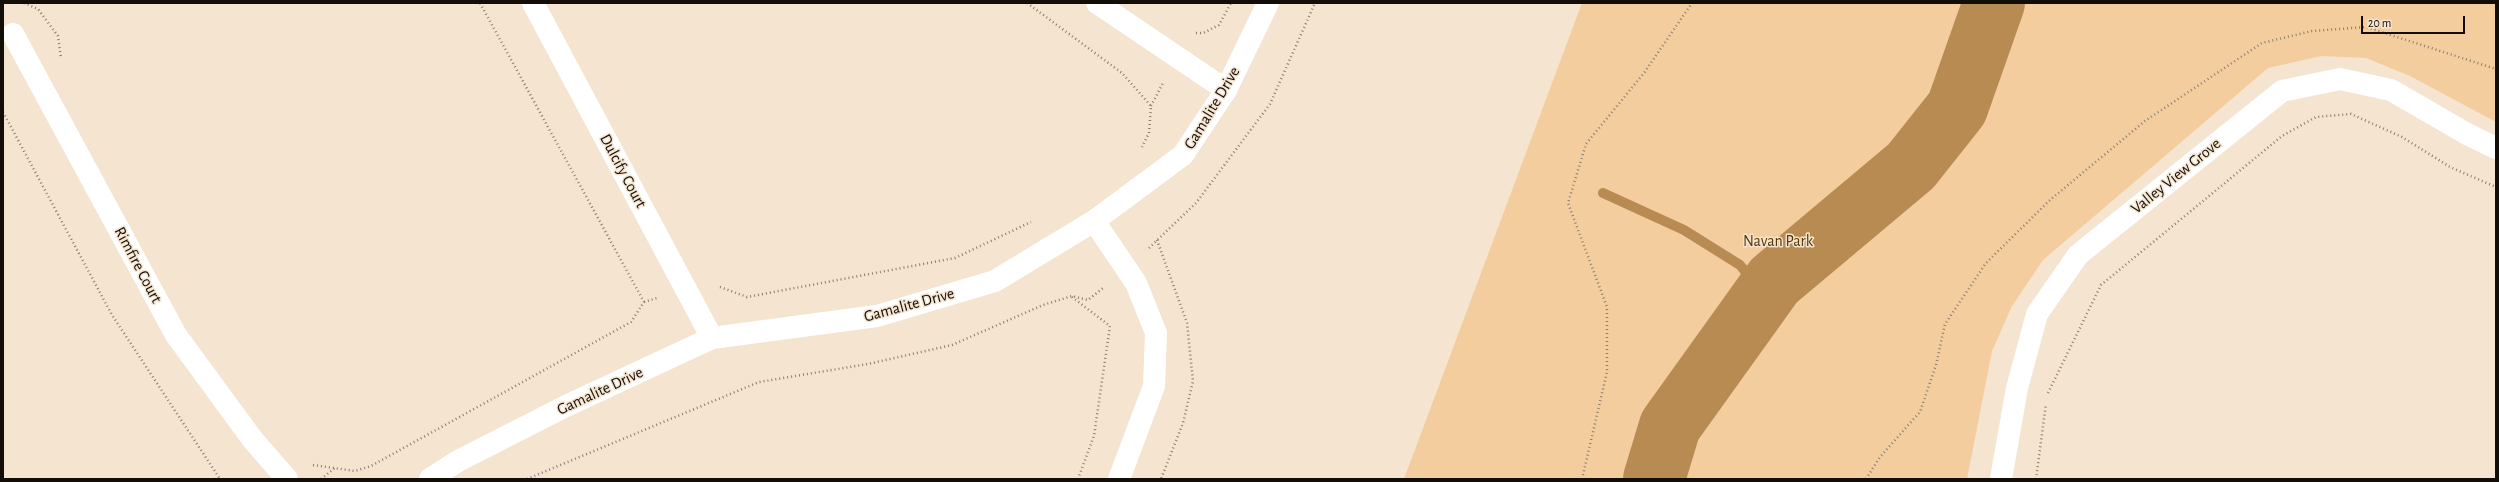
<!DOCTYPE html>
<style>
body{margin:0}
#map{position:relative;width:2499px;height:482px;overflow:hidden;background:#f4e4d0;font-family:"Alegreya Sans",sans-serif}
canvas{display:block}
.frame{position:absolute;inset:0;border:4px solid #130d07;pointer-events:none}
.scale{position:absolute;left:2361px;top:16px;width:104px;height:18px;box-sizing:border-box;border:2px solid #130d07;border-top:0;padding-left:5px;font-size:12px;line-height:14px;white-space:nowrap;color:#130d07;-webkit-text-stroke:3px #f4e4d0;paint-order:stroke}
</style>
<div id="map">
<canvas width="2499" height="482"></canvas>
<div class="frame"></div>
<div class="scale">20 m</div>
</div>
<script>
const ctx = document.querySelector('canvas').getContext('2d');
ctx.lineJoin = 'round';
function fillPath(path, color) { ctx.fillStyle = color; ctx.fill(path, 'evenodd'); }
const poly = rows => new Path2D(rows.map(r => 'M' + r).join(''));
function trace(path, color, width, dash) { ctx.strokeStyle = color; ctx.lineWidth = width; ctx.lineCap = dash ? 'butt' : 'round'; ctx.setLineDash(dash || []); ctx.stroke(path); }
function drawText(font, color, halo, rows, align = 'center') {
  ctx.font = font + ' "Alegreya Sans",sans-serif'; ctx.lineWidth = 3; ctx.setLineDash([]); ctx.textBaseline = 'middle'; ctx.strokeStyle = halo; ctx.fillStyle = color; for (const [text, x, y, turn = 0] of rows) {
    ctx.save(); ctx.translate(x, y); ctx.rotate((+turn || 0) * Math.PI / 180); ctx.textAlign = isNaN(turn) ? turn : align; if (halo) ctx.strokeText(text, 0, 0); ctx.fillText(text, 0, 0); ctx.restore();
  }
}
fillPath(poly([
 [1582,3,2496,3,2496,122,2410,76,2366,58,2321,56,2268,68,2043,260,2012,306,1992,351,1967,479,1404,479]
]), '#f4cd9f');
trace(poly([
 [1603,193,1684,230,1740,265,1764,295]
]), '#b88b52', 10);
trace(poly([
 [1654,479,1670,426,1774,281,1911,166,1957,108,1994,3]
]), '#b88b52', 62);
trace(poly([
 [24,3,38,9,58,36,61,58],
 [1027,3,1122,73,1151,106,1149,133,1142,147],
 [1196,33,1203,33,1219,25,1231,3],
 [1151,106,1163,83],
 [3,112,112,315,220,479],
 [1157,240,1187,323,1193,381,1183,423,1161,479],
 [1149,248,1196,203,1270,104,1315,3],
 [720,287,747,297,955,258,1031,222],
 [1072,297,1110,326,1094,436,1078,479],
 [644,302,657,298],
 [2048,393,2101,285,2282,136,2316,117,2351,114,2402,137,2450,167,2496,187],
 [313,465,355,471,371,466,631,322,644,302,480,3],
 [321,479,336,467],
 [527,479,759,382,868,364,952,345,1043,305,1072,296,1088,300,1103,288],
 [1582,479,1607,372,1607,307,1568,203,1586,144,1644,73,1692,3],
 [1866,479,1880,457,1920,412,1936,365,1945,324,1986,263,2050,200,2145,121,2262,43,2312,31,2366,27,2496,69],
 [2036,479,2046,404]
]), '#897e71', 2.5, [1, 3]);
trace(poly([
 [533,3,712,338],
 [1097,3,1226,90],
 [13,34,176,335,253,440,287,479],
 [1094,221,1136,283,1156,333,1154,386,1119,479],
 [430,479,458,461,566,406,712,338,877,316,995,281,1094,221,1183,155,1226,90,1268,3],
 [2001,479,2017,388,2037,314,2078,255,2282,91,2340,79,2391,90,2467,134,2496,148]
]), '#fff', 22);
drawText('16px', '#130d07', '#f4e4d0', [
 ["Gamalite Drive",1212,108,-59],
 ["Dulcify Court",623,171,62],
 ["Valley View Grove",2176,176,-39],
 ["Rimfire Court",138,265,62],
 ["Gamalite Drive",909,305,-15],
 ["Gamalite Drive",600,391,-25]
]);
drawText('16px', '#553606', '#f4e4d0', [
 ["Navan Park",1778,241]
]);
</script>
